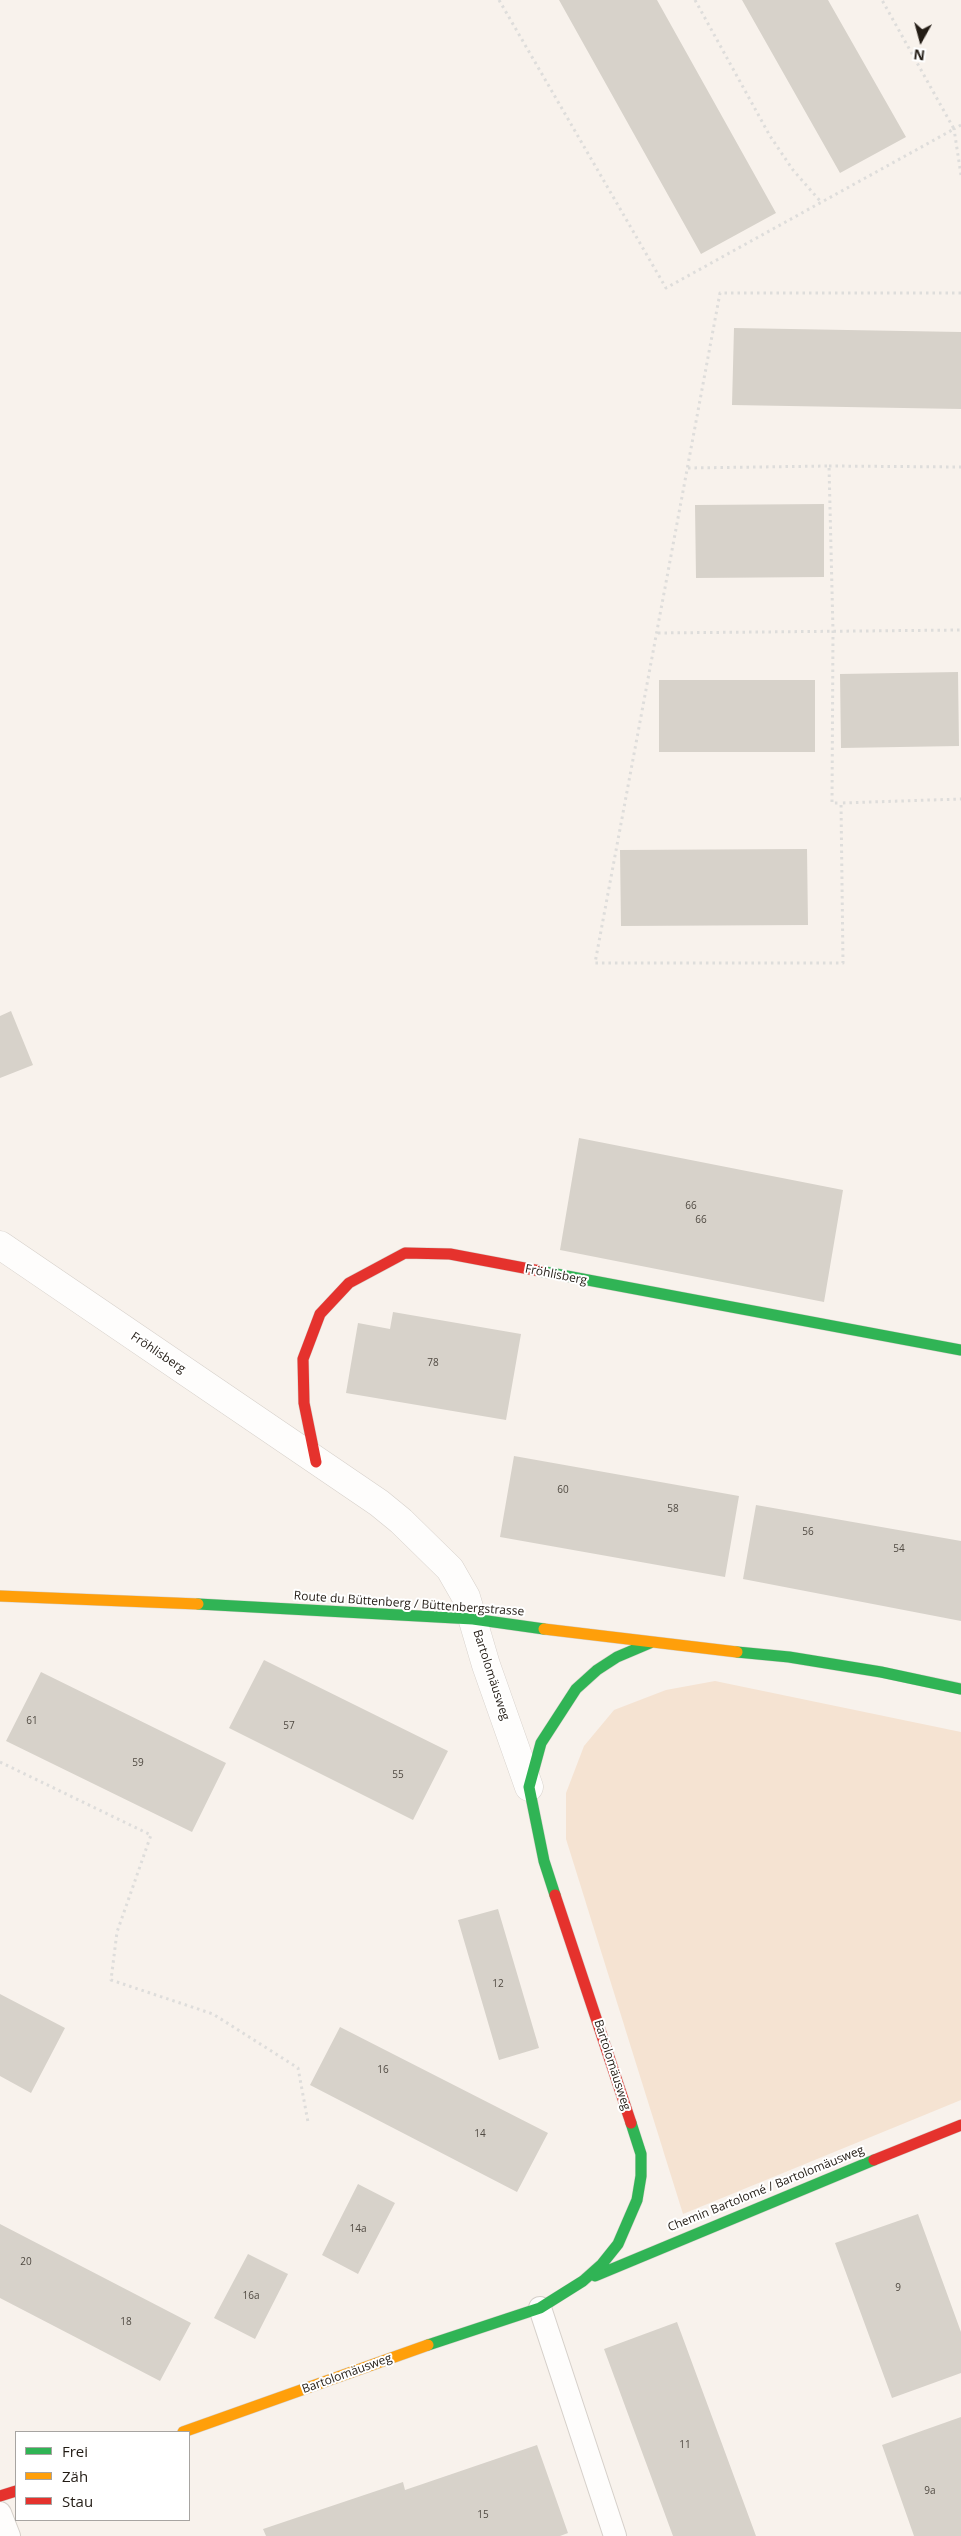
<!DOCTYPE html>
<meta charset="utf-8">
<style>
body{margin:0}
#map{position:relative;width:961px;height:2536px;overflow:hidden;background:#f8f2ec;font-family:"Open Sans",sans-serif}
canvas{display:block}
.legend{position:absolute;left:15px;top:2431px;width:175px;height:90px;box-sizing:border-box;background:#fff;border:1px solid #a7a4a1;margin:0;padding:6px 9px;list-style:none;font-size:15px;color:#231c15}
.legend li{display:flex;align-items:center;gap:10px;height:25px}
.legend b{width:25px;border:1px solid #a7a4a1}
.north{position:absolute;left:896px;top:15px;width:50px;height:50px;-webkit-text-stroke:4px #fff;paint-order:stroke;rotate:187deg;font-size:14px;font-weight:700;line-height:20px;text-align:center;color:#231c15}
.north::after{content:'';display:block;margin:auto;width:18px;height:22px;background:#231c15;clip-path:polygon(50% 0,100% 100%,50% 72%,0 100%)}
</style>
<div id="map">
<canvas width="961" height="2536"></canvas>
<ul class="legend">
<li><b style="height:6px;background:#30b455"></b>Frei</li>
<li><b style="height:6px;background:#ff9f0a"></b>Zäh</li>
<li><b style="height:6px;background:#e5322d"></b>Stau</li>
</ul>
<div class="north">N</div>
</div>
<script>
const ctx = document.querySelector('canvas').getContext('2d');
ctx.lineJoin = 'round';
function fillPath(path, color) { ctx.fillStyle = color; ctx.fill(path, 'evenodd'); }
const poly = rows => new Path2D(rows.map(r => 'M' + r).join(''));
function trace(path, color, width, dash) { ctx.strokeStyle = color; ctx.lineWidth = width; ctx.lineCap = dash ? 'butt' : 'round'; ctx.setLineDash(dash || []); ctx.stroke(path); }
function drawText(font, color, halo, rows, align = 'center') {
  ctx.font = font + ' "Open Sans",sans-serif'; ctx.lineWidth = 4; ctx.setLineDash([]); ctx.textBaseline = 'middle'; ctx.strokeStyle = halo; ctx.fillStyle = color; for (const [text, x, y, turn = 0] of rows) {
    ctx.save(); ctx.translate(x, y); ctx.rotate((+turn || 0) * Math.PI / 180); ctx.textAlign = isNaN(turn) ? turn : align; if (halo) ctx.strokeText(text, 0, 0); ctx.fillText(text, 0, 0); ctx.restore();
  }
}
fillPath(poly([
 [715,1681,961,1732,961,2100,683,2214,566,1839,566,1793,584,1746,614,1710,666,1690]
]), '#f5e3d2');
fillPath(poly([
 [559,0,657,0,776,213,701,254],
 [742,0,828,0,906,137,840,173],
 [734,328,961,332,961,409,732,405],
 [824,504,824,577,696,578,695,505],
 [958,672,959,746,841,748,840,674],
 [659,680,815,680,815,752,659,752],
 [807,849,808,925,621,926,620,850],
 [11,1011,33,1065,0,1078,0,1016],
 [579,1138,843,1190,824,1302,560,1250],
 [393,1312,521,1334,506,1420,346,1393,358,1323,390,1329],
 [514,1456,739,1496,725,1577,500,1537],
 [756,1505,961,1541,961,1621,743,1579],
 [264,1660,448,1751,413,1820,229,1728],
 [41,1672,226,1763,192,1832,6,1741],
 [498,1909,539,2048,499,2060,458,1920],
 [0,1994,65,2028,31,2093,0,2076],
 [340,2027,548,2133,517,2192,310,2085],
 [358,2184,395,2203,358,2274,322,2255],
 [918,2214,961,2332,961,2373,892,2398,835,2243],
 [0,2224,191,2323,160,2381,0,2298],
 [248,2254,288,2274,255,2339,214,2318],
 [677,2322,756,2536,673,2536,604,2349],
 [961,2417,961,2536,914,2536,882,2445],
 [537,2445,568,2533,560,2536,266,2536,263,2529,403,2482,405,2490]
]), '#d7d2ca');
const lane = poly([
 [540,2308,615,2536],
 [0,2513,9,2536]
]);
const street = poly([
 [0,1245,379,1503,401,1521,450,1569,466,1597,486,1665,529,1787]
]);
const fast = poly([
 [540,1271,961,1350],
 [198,1604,473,1619,544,1629],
 [737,1652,789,1657,881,1672,961,1689],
 [555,1895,544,1861,529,1787,541,1743,576,1689,597,1670,617,1657,650,1643],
 [595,2276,874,2160],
 [428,2345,540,2308,583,2281,602,2264,618,2244,637,2200,641,2176,641,2154,631,2123]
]);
const slow = poly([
 [0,1596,198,1604],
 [544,1629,737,1652],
 [183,2432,428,2345]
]);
const jam = poly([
 [316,1462,304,1403,303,1359,320,1314,349,1283,405,1253,450,1254,540,1271],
 [555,1895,631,2123],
 [874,2160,961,2125],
 [0,2496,16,2491]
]);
trace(lane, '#d6d0ca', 24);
trace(street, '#d6d0ca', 29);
trace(fast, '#d6d0ca', 12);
trace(slow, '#d6d0ca', 12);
trace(jam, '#d6d0ca', 12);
trace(poly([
 [499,0,666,288,954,129,882,0],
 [695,0,770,136,793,170,821,202],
 [961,125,954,129,961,175],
 [961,293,720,293,595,963,843,963,841,803,961,799],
 [829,466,961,467],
 [688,468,829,466,833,631,832,803,841,803],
 [658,633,961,630],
 [0,1762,151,1835,117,1932,111,1980,213,2014,298,2068,308,2122]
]), '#dedddb', 3, [2.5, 4]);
trace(lane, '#fefdfc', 22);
trace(street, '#fefdfc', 28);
trace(fast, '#30b455', 11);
trace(slow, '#ff9f0a', 11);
trace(jam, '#e5322d', 11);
drawText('10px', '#504a42', null, [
 ["66",691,1206],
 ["66",701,1220],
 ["78",433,1363],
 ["60",563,1490],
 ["58",673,1509],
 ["56",808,1532],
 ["54",899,1549],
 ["61",32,1721],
 ["57",289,1726],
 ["59",138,1763],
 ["55",398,1775],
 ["12",498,1984],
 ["16",383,2070],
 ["14",480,2134],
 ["14a",358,2229],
 ["20",26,2262],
 ["9",898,2288],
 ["16a",251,2296],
 ["18",126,2322],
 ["11",685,2445],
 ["9a",930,2491],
 ["15",483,2515]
]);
drawText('12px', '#231c15', '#fff', [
 ["Fröhlisberg",556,1275,11],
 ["Fröhlisberg",158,1353,34],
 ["Route du Büttenberg / Büttenbergstrasse",409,1604,4],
 ["Bartolomäusweg",491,1675,72],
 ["Bartolomäusweg",612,2065,72],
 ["Chemin Bartolomé / Bartolomäusweg",766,2189,-22],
 ["Bartolomäusweg",347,2374,-20]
]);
</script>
